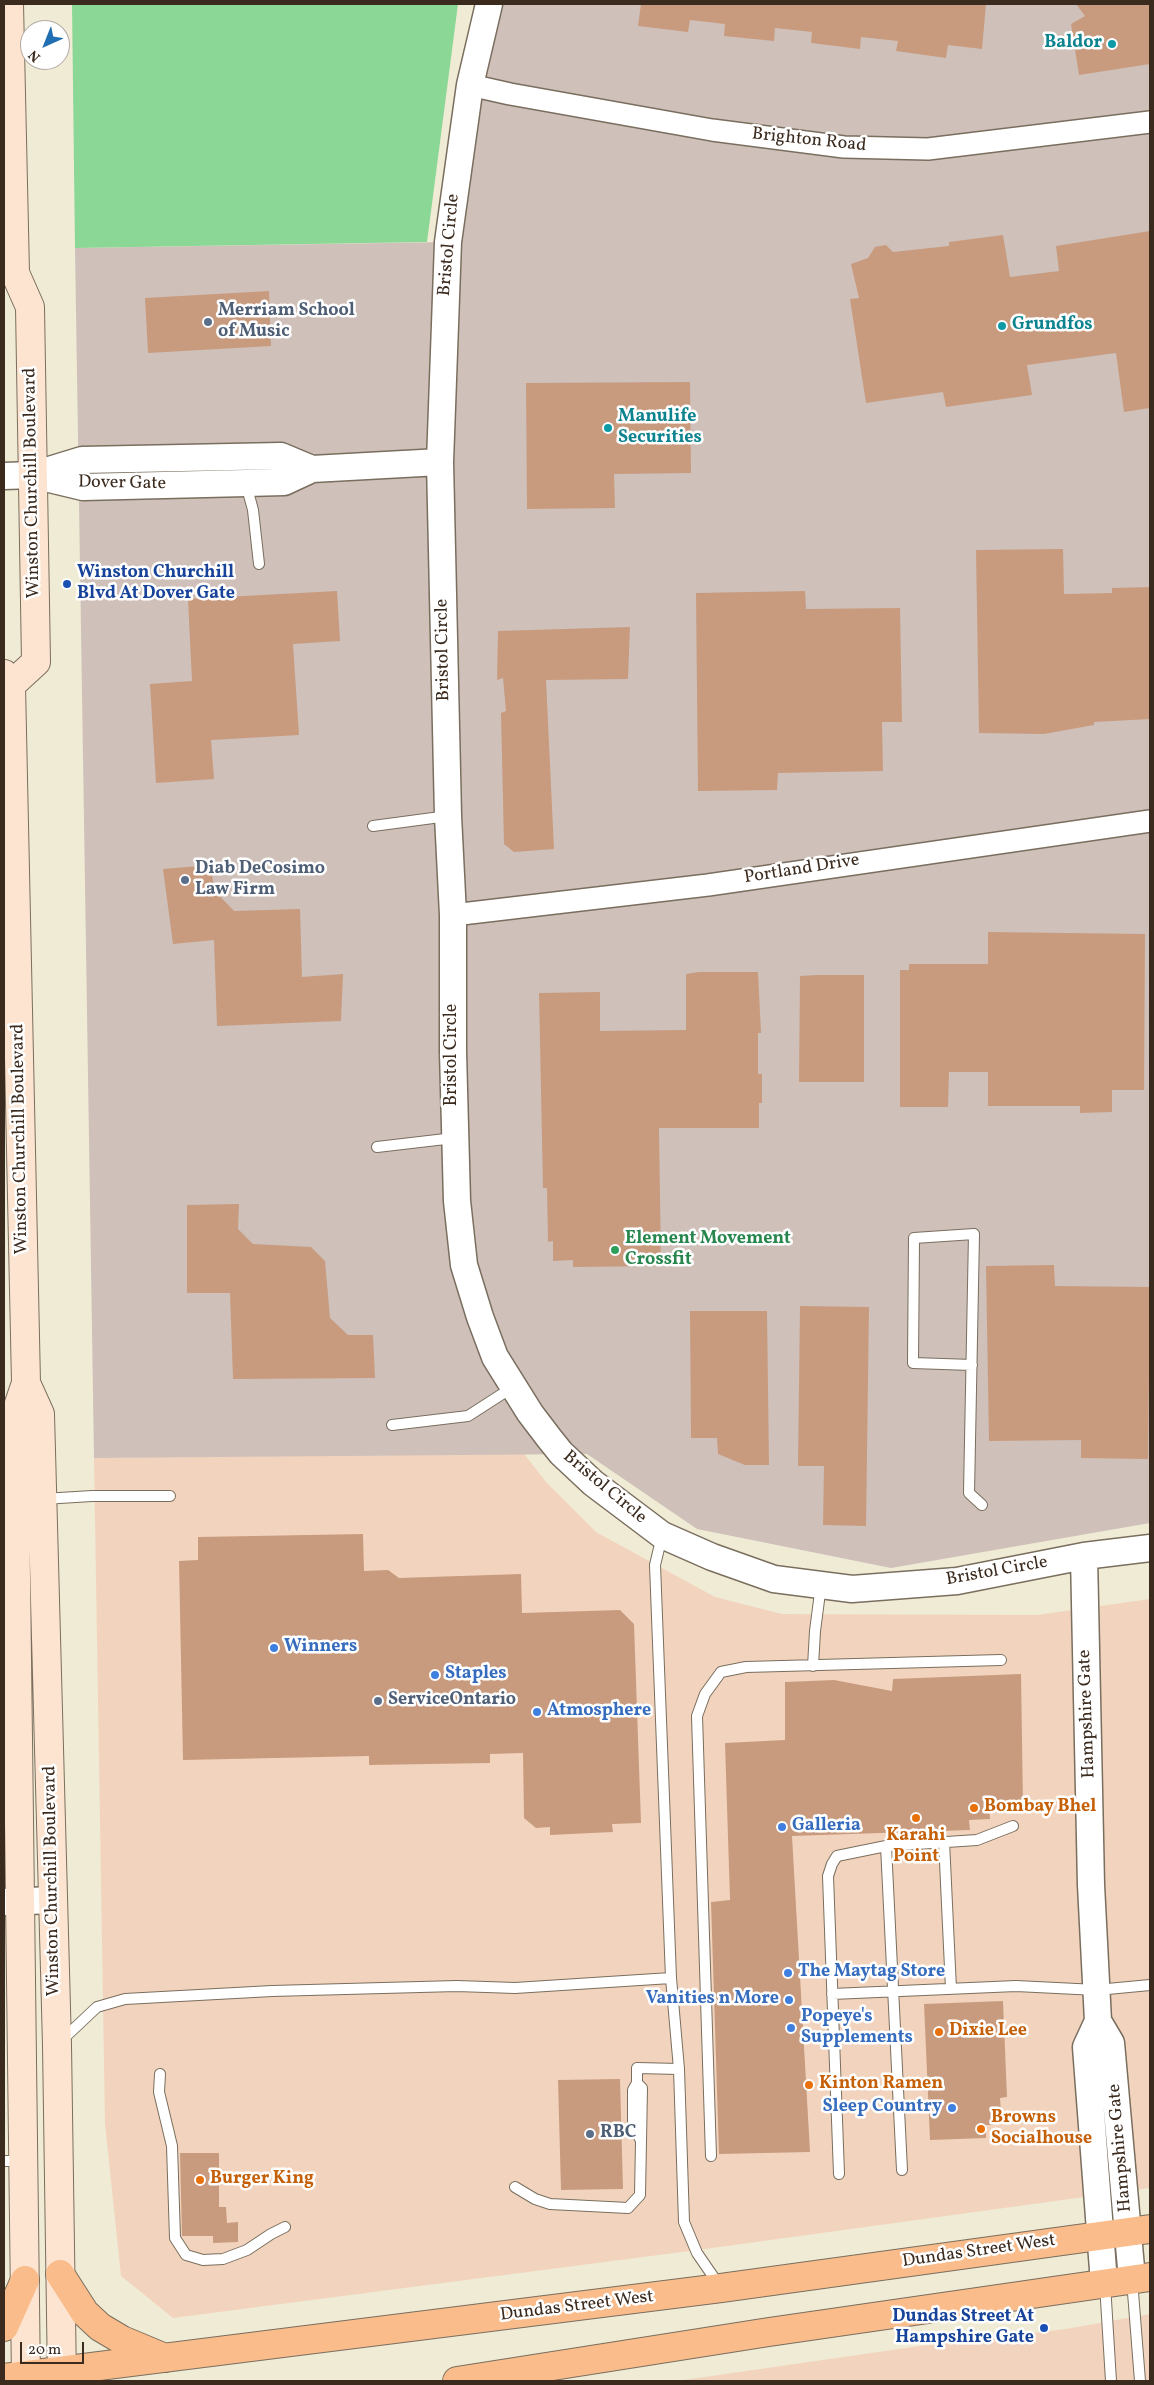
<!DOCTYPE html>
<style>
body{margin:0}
#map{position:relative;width:1154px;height:2385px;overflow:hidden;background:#f0ebd5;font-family:Vollkorn,serif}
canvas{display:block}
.frame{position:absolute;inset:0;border:5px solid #3b2a1e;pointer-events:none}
.north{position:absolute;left:20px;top:20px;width:50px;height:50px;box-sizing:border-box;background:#fff;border:1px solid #b1aaa5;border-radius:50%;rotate:224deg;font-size:14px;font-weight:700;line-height:20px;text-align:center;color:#3b2a1e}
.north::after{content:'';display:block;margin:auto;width:18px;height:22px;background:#1f6fb2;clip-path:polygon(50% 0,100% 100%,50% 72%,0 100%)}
.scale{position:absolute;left:20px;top:2342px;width:64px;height:22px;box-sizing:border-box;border:2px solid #3b2a1e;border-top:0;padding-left:6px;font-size:15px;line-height:18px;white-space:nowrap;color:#3b2a1e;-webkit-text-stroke:4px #fff;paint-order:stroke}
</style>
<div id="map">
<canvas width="1154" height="2385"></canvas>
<div class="frame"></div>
<div class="north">N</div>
<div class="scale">20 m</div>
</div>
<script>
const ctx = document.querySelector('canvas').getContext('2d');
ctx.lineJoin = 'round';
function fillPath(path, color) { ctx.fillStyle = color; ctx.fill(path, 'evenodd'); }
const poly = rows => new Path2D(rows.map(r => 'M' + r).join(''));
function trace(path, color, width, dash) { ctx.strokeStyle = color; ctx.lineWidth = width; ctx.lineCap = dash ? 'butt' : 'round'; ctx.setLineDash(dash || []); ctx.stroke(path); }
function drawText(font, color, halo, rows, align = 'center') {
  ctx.font = font + ' Vollkorn,serif'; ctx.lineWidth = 5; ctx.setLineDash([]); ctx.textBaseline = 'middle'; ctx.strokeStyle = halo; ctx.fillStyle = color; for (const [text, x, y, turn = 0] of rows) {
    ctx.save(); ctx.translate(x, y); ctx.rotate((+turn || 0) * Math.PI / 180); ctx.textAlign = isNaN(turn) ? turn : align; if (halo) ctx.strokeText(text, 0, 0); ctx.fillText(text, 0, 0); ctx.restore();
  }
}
fillPath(poly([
 [521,1450,547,1483,596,1532,715,1597,782,1614,1037,1615,1150,1599,1150,2188,705,2249,173,2318,121,2276,105,2124,94,1458],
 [1150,2314,1150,2381,677,2381,1017,2332,1018,2335,1066,2329]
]), '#f2d4be');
fillPath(poly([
 [489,4,1150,4,1150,1523,891,1568,697,1529,587,1454,94,1458,75,248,448,242]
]), '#cfc0ba');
fillPath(poly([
 [72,4,458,4,427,242,75,248]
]), '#8ad796');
fillPath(poly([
 [641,4,986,4,982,49,948,45,946,58,896,51,898,41,861,37,860,49,811,43,812,32,775,28,774,41,724,36,725,24,690,20,688,32,638,26],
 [1076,4,1150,4,1150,64,1079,75,1071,24,1085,16],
 [1150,231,1150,408,1124,412,1116,353,1027,365,1032,395,946,407,943,392,866,403,850,299,859,298,851,264,868,258,875,247,886,245,893,252,949,246,949,242,1003,235,1010,277,1059,271,1056,246],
 [269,291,271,346,148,353,145,298],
 [690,382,691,473,614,474,615,508,527,509,526,383],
 [1063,549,1064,594,1112,593,1112,588,1150,587,1150,719,1094,722,1094,725,1044,734,979,733,976,550],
 [337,591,340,641,293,644,299,735,211,740,214,779,156,783,150,684,192,681,188,599],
 [805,591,806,609,900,608,902,722,882,722,883,771,778,773,777,790,698,791,696,593],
 [630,627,628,679,546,680,554,849,514,852,504,844,501,713,506,711,503,678,497,680,498,631],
 [211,865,214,890,234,911,300,909,302,977,343,974,341,1021,217,1026,214,940,173,944,163,869],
 [988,932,1145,934,1144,1090,1112,1090,1112,1112,1080,1113,1080,1106,988,1106,988,1072,949,1072,948,1107,900,1107,900,970,909,970,909,964,988,964],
 [699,972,758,972,761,1033,758,1033,758,1074,762,1074,762,1103,759,1103,759,1128,659,1128,661,1266,573,1267,573,1260,553,1261,553,1241,548,1242,547,1188,543,1188,539,993,600,992,600,1031,686,1030,686,974],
 [817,975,864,975,864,1082,799,1082,800,976],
 [239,1204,238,1229,253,1244,311,1247,325,1261,330,1318,348,1335,373,1335,375,1378,233,1379,230,1293,187,1293,187,1205],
 [1054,1265,1055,1286,1150,1287,1148,1459,1081,1458,1081,1440,989,1441,986,1266],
 [800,1306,869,1307,866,1526,823,1525,824,1466,798,1466],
 [690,1311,767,1311,769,1465,745,1465,718,1454,717,1438,691,1438],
 [363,1534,364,1571,388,1570,399,1578,521,1574,522,1613,620,1610,634,1624,641,1823,612,1824,613,1832,550,1835,550,1827,536,1828,524,1818,523,1753,490,1754,490,1763,369,1765,369,1756,183,1760,179,1561,198,1560,198,1537],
 [1021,1674,1023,1805,989,1805,990,1819,969,1820,970,1830,792,1836,810,2152,719,2154,711,1902,730,1900,725,1743,785,1740,785,1682,834,1680,892,1691,893,1679],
 [1003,2001,1007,2097,1000,2098,1001,2112,993,2112,993,2125,986,2125,986,2138,930,2140,924,2004],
 [620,2079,623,2189,561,2190,558,2080],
 [180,2153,219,2153,219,2207,226,2207,227,2223,238,2222,238,2242,213,2243,213,2236,182,2236]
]), '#c89b7e');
const service = poly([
 [246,484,253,510,259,564],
 [373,826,448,816],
 [377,1147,454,1138],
 [972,1365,913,1363,914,1238,974,1234,969,1493,982,1505],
 [392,1425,468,1416,513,1387],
 [43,1499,92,1496,170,1496],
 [662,1536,655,1565,671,1978,679,2069,684,2222,697,2253,719,2285],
 [813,1666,815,1631,821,1585],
 [944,1841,951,1989],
 [886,1846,902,2170],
 [832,1994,1016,1986,1097,1990,1150,1985],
 [62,2040,97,2007,125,1999,272,1991,457,1986,515,1988,671,1978],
 [160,2074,159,2092,172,2146,175,2238,186,2255,203,2260,223,2259,247,2250,271,2234,285,2227],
 [637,2083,633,2090,633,2126,640,2139],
 [711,2156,697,1716,705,1694,721,1672,746,1667,1001,1660],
 [4,2161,23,2161],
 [839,2174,828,1876,832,1864,837,1856,886,1846,977,1840,1013,1826],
 [515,2187,535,2199,550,2204,628,2208,640,2195,642,2088,637,2083,637,2068,679,2069],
 [1132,2280,1140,2381],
 [1105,2284,1111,2381]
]);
const minor = poly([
 [470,85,510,94,712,130,844,147,928,149,1150,122],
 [453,915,708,885,1150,821]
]);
const tertiary = poly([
 [489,4,470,85,448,242,440,462,448,816,453,915,453,1052,457,1201,464,1265,480,1317,495,1357,530,1413,549,1438,561,1453,593,1483,662,1535,712,1557,774,1579,852,1589,957,1581,1084,1556,1150,1548],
 [33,475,83,487,246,483,284,482,312,469,440,462],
 [4,476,33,475,82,460,281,456,312,469],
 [1084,1556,1091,1885,1098,2021,1086,2047,1104,2283],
 [4,1902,53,1900],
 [1098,2021,1111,2043,1132,2279]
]);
const secondary = poly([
 [9,4,15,273,30,307,36,662,11,685],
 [4,674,11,685,26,1383,14,1418,26,2381],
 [26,1383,40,1414,57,2045,62,2381]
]);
const primary = poly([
 [60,2274,85,2313,100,2327,122,2340,165,2358],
 [4,2327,25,2280],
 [4,2378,721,2288,1150,2229],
 [457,2381,769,2332,1150,2277]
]);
trace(service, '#7a6e5e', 12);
trace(minor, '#7a6e5e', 24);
trace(tertiary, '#7a6e5e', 29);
trace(secondary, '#7a6e5e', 30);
trace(primary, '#7a6e5e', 30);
trace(service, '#fff', 10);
trace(minor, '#fff', 21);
trace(tertiary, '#fff', 26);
trace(secondary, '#fde4d0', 28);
trace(primary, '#f9bc8a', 28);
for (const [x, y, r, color] of [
 [1112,44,5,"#0f9aa8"],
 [208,322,5,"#5c6f8a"],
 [1002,326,5,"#0f9aa8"],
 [608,428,5,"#0f9aa8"],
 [67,584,5,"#1a4fb4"],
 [185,880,5,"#5c6f8a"],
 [615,1250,5,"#2e9e5b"],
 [274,1648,5,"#3f7fe0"],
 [435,1675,5,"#3f7fe0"],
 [378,1701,5,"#5c6f8a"],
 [537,1712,5,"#3f7fe0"],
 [974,1808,5,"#e8710a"],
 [916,1818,5,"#e8710a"],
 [782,1827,5,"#3f7fe0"],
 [788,1973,5,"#3f7fe0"],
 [789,2000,5,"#3f7fe0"],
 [791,2028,5,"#3f7fe0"],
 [939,2032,5,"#e8710a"],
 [809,2085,5,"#e8710a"],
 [952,2108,5,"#3f7fe0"],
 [981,2129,5,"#e8710a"],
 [590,2134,5,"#5c6f8a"],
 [200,2180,5,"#e8710a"],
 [1044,2328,5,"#1a4fb4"]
]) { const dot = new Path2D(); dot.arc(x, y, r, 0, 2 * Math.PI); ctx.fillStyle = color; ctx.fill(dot); trace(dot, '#fff', 2); }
drawText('bold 18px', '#0d838f', '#fff', [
 ["Baldor",1102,44,"right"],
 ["Grundfos",1012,326],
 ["Manulife",618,418],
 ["Securities",618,439]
], 'left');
drawText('18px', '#3b2a1e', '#fff', [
 ["Brighton Road",809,141,6],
 ["Bristol Circle",450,245,-85],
 ["Winston Churchill Boulevard",33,483,-91],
 ["Dover Gate",122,484,1],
 ["Bristol Circle",444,650,-91],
 ["Portland Drive",802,870,-9],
 ["Bristol Circle",453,1055,-90],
 ["Winston Churchill Boulevard",21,1139,-91],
 ["Bristol Circle",604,1488,40],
 ["Bristol Circle",997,1572,-10],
 ["Hampshire Gate",1088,1714,-92],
 ["Winston Churchill Boulevard",53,1881,-91],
 ["Hampshire Gate",1121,2148,-95],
 ["Dundas Street West",979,2252,-8],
 ["Dundas Street West",577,2307,-7]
]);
drawText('bold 18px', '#4e5e75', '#fff', [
 ["Merriam School",218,312],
 ["of Music",218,333],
 ["Diab DeCosimo",195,870],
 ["Law Firm",195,891],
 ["ServiceOntario",388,1701],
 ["RBC",600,2134]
], 'left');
drawText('bold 18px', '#164399', '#fff', [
 ["Winston Churchill",77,574],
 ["Blvd At Dover Gate",77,595],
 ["Dundas Street At",1034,2318,"right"],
 ["Hampshire Gate",1034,2339,"right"]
], 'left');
drawText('bold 18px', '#27864d', '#fff', [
 ["Element Movement",625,1240],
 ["Crossfit",625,1261]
], 'left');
drawText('bold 18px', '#366cbe', '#fff', [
 ["Winners",284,1648],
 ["Staples",445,1675],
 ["Atmosphere",547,1712],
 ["Galleria",792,1827],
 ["The Maytag Store",798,1973],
 ["Vanities n More",779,2000,"right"],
 ["Popeye's",801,2018],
 ["Supplements",801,2039],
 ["Sleep Country",942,2108,"right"]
], 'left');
drawText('bold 18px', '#c56008', '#fff', [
 ["Bombay Bhel",984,1808],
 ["Karahi",916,1837,"center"],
 ["Point",916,1858,"center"],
 ["Dixie Lee",949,2032],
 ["Kinton Ramen",819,2085],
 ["Browns",991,2119],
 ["Socialhouse",991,2140],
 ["Burger King",210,2180]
], 'left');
</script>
